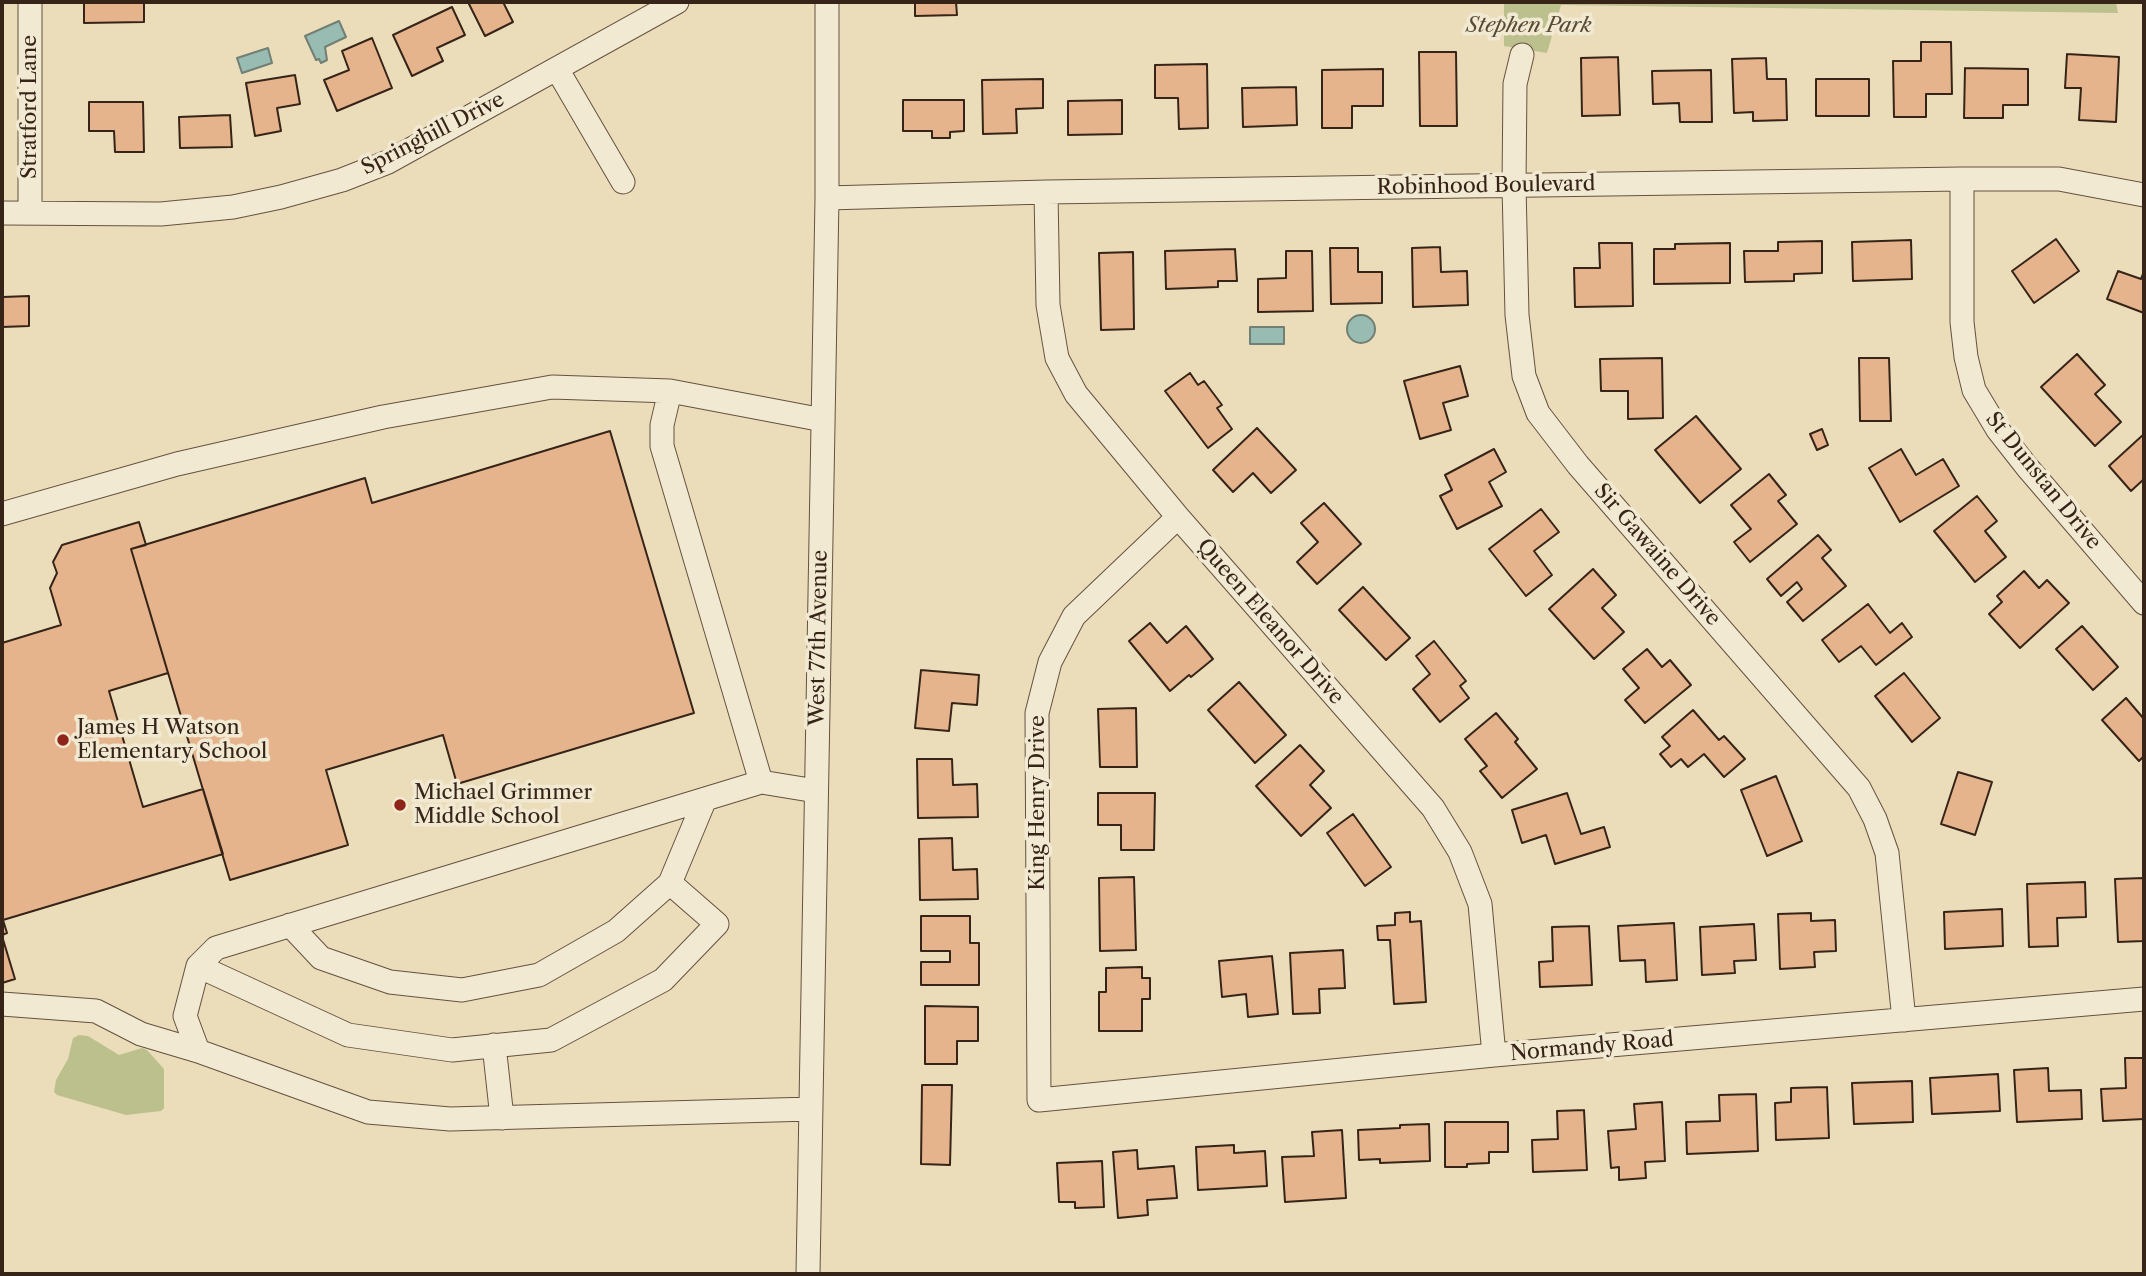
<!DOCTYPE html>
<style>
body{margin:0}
#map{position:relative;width:2146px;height:1276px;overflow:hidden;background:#ebddba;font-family:"Libre Caslon Text",serif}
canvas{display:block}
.frame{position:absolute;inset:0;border:4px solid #372418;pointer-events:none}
</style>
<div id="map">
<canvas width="2146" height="1276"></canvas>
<div class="frame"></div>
</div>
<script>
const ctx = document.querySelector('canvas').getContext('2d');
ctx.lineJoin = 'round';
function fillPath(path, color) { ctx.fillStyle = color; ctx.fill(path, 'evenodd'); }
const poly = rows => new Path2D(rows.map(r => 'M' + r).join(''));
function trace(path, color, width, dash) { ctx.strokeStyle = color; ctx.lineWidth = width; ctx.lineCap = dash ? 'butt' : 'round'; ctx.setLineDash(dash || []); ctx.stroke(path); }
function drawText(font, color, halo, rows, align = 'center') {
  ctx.font = font + ' "Libre Caslon Text",serif'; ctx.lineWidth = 7; ctx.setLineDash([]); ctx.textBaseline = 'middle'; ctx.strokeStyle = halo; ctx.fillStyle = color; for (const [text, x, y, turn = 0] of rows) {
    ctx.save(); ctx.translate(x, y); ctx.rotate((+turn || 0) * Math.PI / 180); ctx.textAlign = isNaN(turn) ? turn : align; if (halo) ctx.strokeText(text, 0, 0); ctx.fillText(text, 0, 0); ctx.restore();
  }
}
fillPath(poly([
 [1504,2,2116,2,2118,13,1561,5,1547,53,1504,46],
 [79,1035,88,1036,119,1055,142,1048,147,1050,164,1069,164,1108,161,1111,126,1115,57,1095,54,1092,56,1080,68,1059,73,1038]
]), '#bcc08d');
const water = poly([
 [339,21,346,37,325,47,327,60,321,63,319,59,316,60,305,36,339,21],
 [268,48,272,63,242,73,237,58,268,48],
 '1347 329a14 14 0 1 1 28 0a14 14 0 1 1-28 0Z',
 [1250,327,1284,327,1284,344,1250,344,1250,327]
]);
fillPath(water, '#98bbb2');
trace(water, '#717f74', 2);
const building = poly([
 [84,2,144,2,144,22,84,23,84,2],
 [468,2,503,2,513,22,485,36,468,2],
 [915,2,956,2,957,15,915,16,915,2],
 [452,7,465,35,437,48,443,61,412,76,393,35,452,7],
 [372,38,392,88,337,111,324,80,349,70,342,51,372,38],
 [1921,42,1951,42,1952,94,1926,94,1926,117,1894,117,1893,61,1921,61,1921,42],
 [1419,52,1456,52,1457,126,1420,126,1419,52],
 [2067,54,2119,57,2116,122,2079,120,2081,88,2065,88,2067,54],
 [1618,57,1620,115,1582,116,1581,58,1618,57],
 [1766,58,1767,79,1786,79,1787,120,1753,121,1753,112,1734,113,1732,59,1766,58],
 [1207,64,1208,128,1179,129,1178,98,1155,98,1155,65,1207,64],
 [1965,68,2028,69,2028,105,2003,105,2003,118,1964,118,1965,68],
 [1383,69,1383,106,1352,106,1352,128,1322,128,1322,70,1383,69],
 [1711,70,1712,122,1680,122,1679,103,1653,104,1652,71,1711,70],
 [295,75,300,104,277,108,281,131,255,136,246,83,295,75],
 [1043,79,1043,108,1016,109,1017,133,983,134,982,80,1043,79],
 [1816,79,1869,79,1869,116,1816,116,1816,79],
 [1296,87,1297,125,1243,127,1242,88,1296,87],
 [903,100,964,100,964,131,950,132,950,138,932,138,932,131,903,131,903,100],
 [1122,100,1122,134,1068,135,1068,101,1122,100],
 [89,102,143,102,144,152,115,152,114,131,89,131,89,102],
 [230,115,232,147,180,148,179,117,230,115],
 [2056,239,2079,271,2034,303,2012,271,2056,239],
 [1911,240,1912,279,1853,281,1852,242,1911,240],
 [1822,241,1822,273,1794,274,1794,281,1745,282,1744,251,1778,251,1778,242,1822,241],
 [1599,243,1632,243,1633,306,1575,307,1574,268,1600,268,1599,243],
 [1730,243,1730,283,1654,284,1654,249,1675,249,1675,244,1730,243],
 [1440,247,1441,272,1467,271,1468,305,1413,307,1412,248,1440,247],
 [1330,248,1358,248,1358,272,1382,272,1382,303,1331,304,1330,248],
 [1235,249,1237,281,1218,281,1218,287,1166,289,1165,251,1235,249],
 [1286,251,1312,251,1313,311,1258,312,1258,279,1286,278,1286,251],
 [1133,252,1134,329,1101,330,1099,253,1133,252],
 [2118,271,2141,279,2144,271,2144,313,2107,299,2118,271],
 [2,274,3,297,29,296,29,326,2,327,2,274],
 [2077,354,2105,385,2095,394,2121,422,2095,446,2041,387,2077,354],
 [1662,358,1663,418,1628,419,1628,391,1601,391,1600,359,1662,358],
 [1859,358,1889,358,1891,421,1860,421,1859,358],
 [1460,366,1468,396,1443,403,1451,430,1420,439,1404,381,1460,366],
 [1190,373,1198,385,1204,381,1222,405,1217,408,1232,429,1208,448,1165,391,1190,373],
 [1696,416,1741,469,1700,503,1655,450,1696,416],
 [1257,428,1296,470,1271,493,1253,473,1233,492,1213,470,1257,428],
 [1822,429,1828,445,1817,450,1810,434,1822,429],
 [610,431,694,713,457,784,443,735,326,770,348,845,230,880,131,549,365,478,372,503,610,431],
 [2144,434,2144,479,2131,491,2109,466,2144,434],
 [1494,449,1506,472,1489,482,1502,506,1457,529,1440,496,1452,490,1445,475,1494,449],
 [1901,449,1916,475,1943,459,1959,486,1900,522,1869,468,1901,449],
 [1769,474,1786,495,1778,501,1797,524,1750,562,1734,542,1751,529,1731,505,1769,474],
 [1977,496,1997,521,1985,531,2006,557,1975,582,1934,531,1977,496],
 [1324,503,1361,544,1317,584,1297,562,1318,542,1301,523,1324,503],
 [1541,509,1559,532,1534,551,1552,575,1526,596,1489,549,1541,509],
 [139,522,146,545,131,549,168,673,109,691,143,807,203,789,223,854,3,920,7,933,2,935,2,643,61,625,50,588,57,573,53,562,62,545,139,522],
 [1818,535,1831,550,1822,558,1846,586,1803,621,1787,602,1802,589,1797,582,1781,596,1767,579,1818,535],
 [1593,569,1616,595,1602,608,1624,632,1594,659,1549,609,1593,569],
 [2024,571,2039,588,2047,580,2069,603,2020,648,1989,614,2002,602,1997,596,2024,571],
 [1363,587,1410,638,1386,660,1339,610,1363,587],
 [1868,604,1890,633,1902,623,1912,637,1876,665,1861,646,1839,662,1822,640,1868,604],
 [1150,623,1167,643,1186,626,1213,659,1191,677,1189,675,1170,691,1129,641,1150,623],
 [2082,626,2118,667,2093,690,2056,649,2082,626],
 [1434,641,1466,681,1460,686,1469,698,1440,722,1413,689,1430,674,1416,656,1434,641],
 [1647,649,1662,667,1670,660,1691,685,1645,723,1625,700,1639,688,1623,669,1647,649],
 [921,670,979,675,977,705,952,703,949,731,915,728,921,670],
 [1904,673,1940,718,1912,742,1875,696,1904,673],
 [1239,682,1286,735,1255,763,1208,710,1239,682],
 [2126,698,2144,719,2144,756,2139,761,2102,720,2126,698],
 [1136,708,1137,767,1100,767,1098,709,1136,708],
 [1693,710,1719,740,1724,736,1745,759,1724,777,1704,754,1688,767,1681,759,1671,767,1660,754,1670,746,1662,737,1693,710],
 [1496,713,1518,739,1515,742,1537,769,1502,798,1480,771,1487,766,1465,739,1496,713],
 [1300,745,1324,771,1310,785,1331,808,1301,836,1256,786,1300,745],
 [917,759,952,759,953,785,977,784,978,817,918,818,917,759],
 [1958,772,1992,782,1975,835,1941,824,1958,772],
 [1776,776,1802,841,1767,856,1741,790,1776,776],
 [1098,793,1155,793,1154,850,1121,850,1121,825,1098,825,1098,793],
 [1567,793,1581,834,1604,827,1610,847,1555,864,1546,835,1522,843,1512,810,1567,793],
 [1353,814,1391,867,1365,886,1327,833,1353,814],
 [952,838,953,870,977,869,978,899,920,900,919,839,952,838],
 [1134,877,1136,950,1100,951,1099,878,1134,877],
 [2144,878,2144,941,2118,942,2115,879,2144,878],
 [2085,882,2086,917,2057,918,2058,946,2029,947,2027,884,2085,882],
 [2002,909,2003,946,1945,949,1944,912,2002,909],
 [1410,912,1410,922,1421,921,1426,1002,1394,1004,1390,940,1378,940,1377,926,1395,925,1395,913,1410,912],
 [1811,913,1811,921,1835,920,1836,951,1814,952,1815,967,1780,969,1778,914,1811,913],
 [921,916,970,916,970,943,979,943,979,985,921,985,921,962,950,962,950,951,921,951,921,916],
 [1674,923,1677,980,1646,982,1645,960,1620,961,1618,926,1674,923],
 [1754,924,1756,960,1734,961,1735,973,1702,975,1700,927,1754,924],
 [1589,926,1592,985,1540,987,1539,962,1553,961,1552,927,1589,926],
 [2,936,15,979,2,983,2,936],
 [1343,950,1345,988,1319,989,1320,1013,1293,1014,1290,953,1343,950],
 [1272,956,1278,1014,1248,1017,1246,994,1222,997,1219,961,1272,956],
 [1142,967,1142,978,1150,978,1150,999,1142,999,1142,1031,1099,1031,1099,992,1106,992,1106,968,1142,967],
 [925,1006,978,1007,978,1041,957,1041,957,1064,925,1064,925,1006],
 [2125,1058,2144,1058,2144,1119,2103,1121,2101,1089,2126,1088,2125,1058],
 [2048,1068,2049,1091,2081,1090,2082,1119,2017,1122,2014,1070,2048,1068],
 [1998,1074,2000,1111,1932,1114,1930,1078,1998,1074],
 [1912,1081,1913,1122,1854,1124,1852,1083,1912,1081],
 [922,1085,952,1085,950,1165,921,1164,922,1085],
 [1827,1087,1829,1138,1776,1140,1775,1103,1791,1102,1791,1088,1827,1087],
 [1756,1094,1758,1151,1687,1154,1686,1122,1720,1121,1719,1095,1756,1094],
 [1662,1102,1665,1161,1645,1162,1646,1178,1619,1180,1619,1167,1611,1168,1608,1131,1636,1129,1634,1104,1662,1102],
 [1584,1110,1587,1170,1533,1172,1532,1140,1558,1139,1557,1111,1584,1110],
 [1445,1122,1508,1122,1508,1152,1489,1152,1489,1163,1467,1164,1467,1167,1445,1167,1445,1122],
 [1429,1124,1430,1161,1380,1163,1380,1159,1359,1160,1358,1130,1400,1128,1400,1125,1429,1124],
 [1342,1130,1346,1198,1285,1202,1282,1157,1314,1156,1312,1132,1342,1130],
 [1234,1145,1234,1153,1265,1151,1267,1186,1198,1190,1196,1147,1234,1145],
 [1137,1150,1138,1169,1174,1166,1177,1198,1147,1200,1148,1215,1118,1218,1113,1152,1137,1150],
 [1102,1161,1104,1207,1075,1208,1075,1202,1059,1202,1057,1163,1102,1161]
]);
fillPath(building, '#e5b48c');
trace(building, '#372418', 2);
const minor = poly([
 [30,2,30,213],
 [1522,55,1515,84,1514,186,1517,315,1524,376,1538,413,1578,465,1859,788,1875,819,1887,853,1904,1020],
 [557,69,623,182],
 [1962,179,1962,322,1966,357,1974,390,1998,430,2027,467,2144,603],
 [1046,192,1048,305,1057,358,1076,394,1178,517,1433,808,1460,852,1480,904,1494,1055],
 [827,198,1046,192,1962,179,2059,179,2144,195],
 [2,213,161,214,233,207,281,197,342,180,388,162,677,2],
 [670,391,662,425,662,446,761,782],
 [2,514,177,464,383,417,552,387,670,391,823,420],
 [1178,517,1074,616,1050,662,1037,713,1039,1100,1494,1055,2144,999],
 [290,925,321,958,390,982,462,990,539,975,616,931,670,883,705,799],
 [198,966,348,1035,452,1050,551,1040,663,980,717,924,670,883],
 [2,1004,96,1011,141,1034,198,1051],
 [494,1045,502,1118],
 [811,1109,450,1119,368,1112,198,1051,185,1016,198,966,216,948,761,782,816,791],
 [808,1274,827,198,827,2]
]);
trace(minor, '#645240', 25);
trace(minor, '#f2e9d2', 23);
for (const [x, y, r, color] of [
 [63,740,7,"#8f2418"],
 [400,805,7,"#8f2418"]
]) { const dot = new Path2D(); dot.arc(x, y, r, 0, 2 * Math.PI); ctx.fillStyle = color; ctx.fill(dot); trace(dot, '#f2e9d2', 2.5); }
drawText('italic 21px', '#584b35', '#f2e9d2', [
 ["Stephen Park",1529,26]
]);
drawText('21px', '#372418', '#f2e9d2', [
 ["Stratford Lane",30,107,-90],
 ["Springhill Drive",433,134,-27],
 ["Robinhood Boulevard",1486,186,-1],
 ["St Dunstan Drive",2043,481,51],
 ["Sir Gawaine Drive",1657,555,49],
 ["Queen Eleanor Drive",1270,622,49],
 ["West 77th Avenue",819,638,-89],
 ["King Henry Drive",1038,803,-90],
 ["Normandy Road",1592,1047,-5]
]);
drawText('21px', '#372418', '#f2e9d2', [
 ["James H Watson",77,728],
 ["Elementary School",77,752],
 ["Michael Grimmer",414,793],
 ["Middle School",414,817]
], 'left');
</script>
